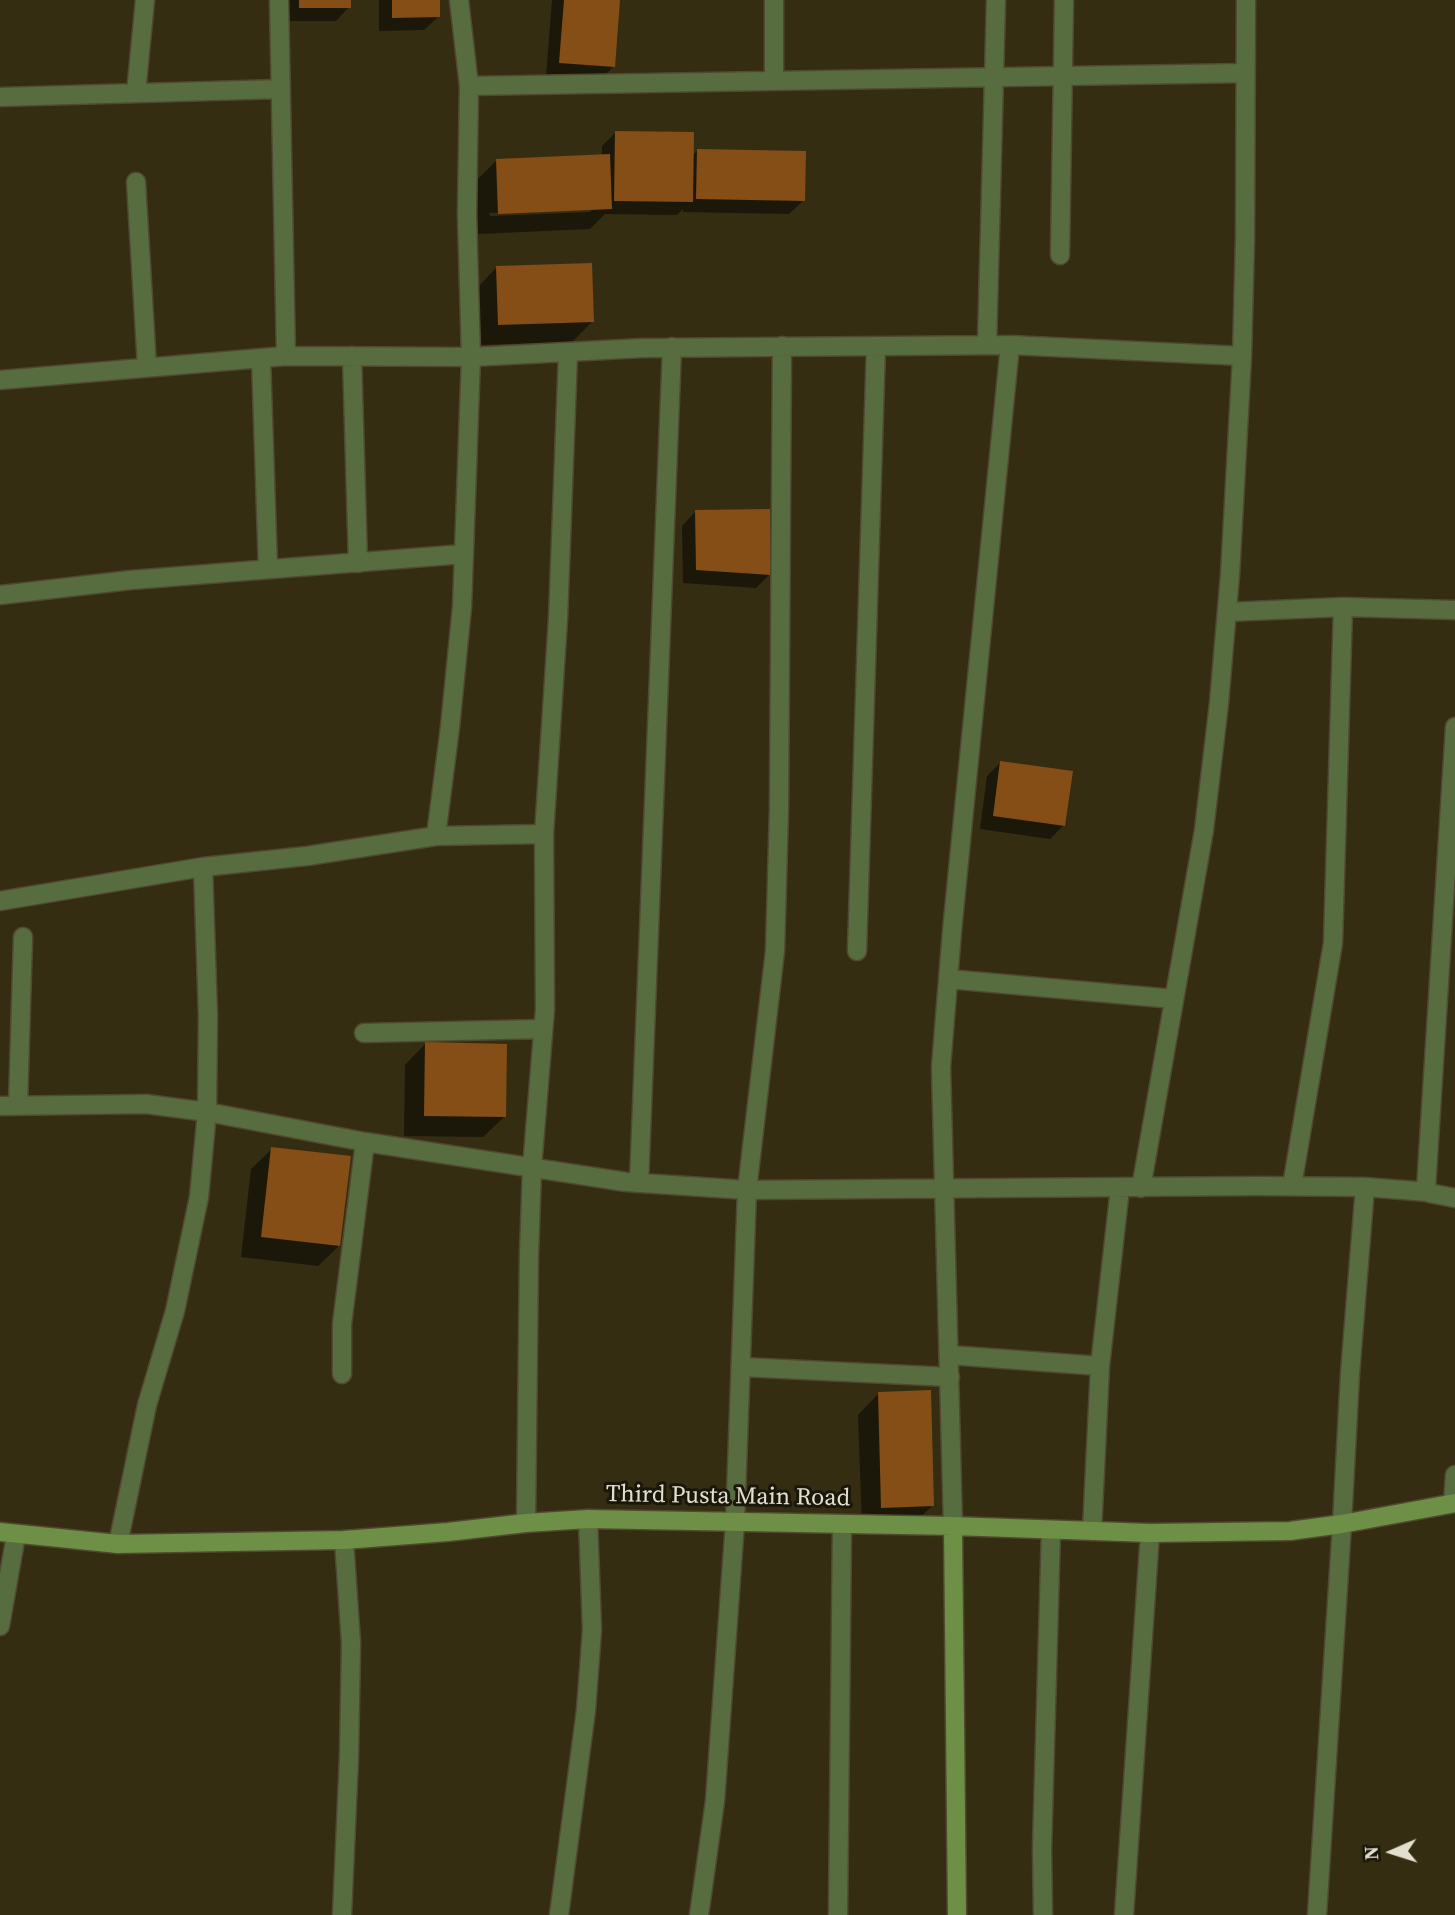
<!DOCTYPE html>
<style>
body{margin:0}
#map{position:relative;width:1455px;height:1915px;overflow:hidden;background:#342d12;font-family:"Source Serif 4",serif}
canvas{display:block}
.north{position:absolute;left:1357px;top:1817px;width:70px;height:70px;-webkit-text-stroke:5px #19160a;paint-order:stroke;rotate:267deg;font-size:19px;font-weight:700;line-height:28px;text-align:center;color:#e3dfcf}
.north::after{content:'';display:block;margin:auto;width:24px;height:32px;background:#e3dfcf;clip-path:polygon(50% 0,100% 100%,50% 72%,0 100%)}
</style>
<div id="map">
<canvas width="1455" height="1915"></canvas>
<div class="north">N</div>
</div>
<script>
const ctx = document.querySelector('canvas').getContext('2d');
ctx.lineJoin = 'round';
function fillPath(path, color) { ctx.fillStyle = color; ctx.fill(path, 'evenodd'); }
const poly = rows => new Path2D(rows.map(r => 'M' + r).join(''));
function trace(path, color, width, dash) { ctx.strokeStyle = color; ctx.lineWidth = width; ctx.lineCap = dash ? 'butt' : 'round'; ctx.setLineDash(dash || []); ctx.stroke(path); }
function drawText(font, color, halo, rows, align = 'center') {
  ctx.font = font + ' "Source Serif 4",serif'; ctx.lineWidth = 6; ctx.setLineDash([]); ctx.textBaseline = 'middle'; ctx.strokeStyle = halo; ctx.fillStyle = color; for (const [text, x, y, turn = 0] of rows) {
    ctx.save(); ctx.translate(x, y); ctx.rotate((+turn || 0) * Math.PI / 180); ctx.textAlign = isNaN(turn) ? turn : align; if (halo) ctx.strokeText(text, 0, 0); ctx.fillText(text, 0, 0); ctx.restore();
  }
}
fillPath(poly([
 [285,0,349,0,349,7,336,21,286,21],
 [379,0,438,0,438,17,424,30,379,31],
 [552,0,618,0,613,67,600,80,546,76],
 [616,132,691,157,698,150,803,201,789,214,683,212,683,209,677,215,605,214,590,229,478,234,476,181,497,160,602,156,602,146],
 [591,209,591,212,490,216,489,213],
 [496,268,593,321,572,342,478,345,476,289],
 [695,512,770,574,756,588,683,583,682,526],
 [1001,762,1064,825,1050,839,980,829,987,776],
 [425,1044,504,1117,483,1137,404,1136,405,1065],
 [272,1149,339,1246,318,1266,241,1257,251,1169],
 [878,1394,932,1506,911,1526,862,1527,858,1415]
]), '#0007');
fillPath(poly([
 [299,0,351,0,351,8,299,8],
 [392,0,440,0,440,17,392,18],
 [564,0,620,0,615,67,559,63],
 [615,131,694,132,693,202,614,201],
 [697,149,806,151,805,201,696,199],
 [610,154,612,209,498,214,496,159],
 [592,263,594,322,498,325,496,266],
 [770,509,771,575,696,570,695,510],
 [1000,761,1073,771,1065,826,993,816],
 [425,1042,507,1044,506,1117,424,1116],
 [271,1147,351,1156,340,1246,261,1237],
 [931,1390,934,1506,881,1508,878,1392]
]), '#844e16');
const street = poly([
 [279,0,286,356],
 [774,81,774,0],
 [469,86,1245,73],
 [136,93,145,0],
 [0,97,281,89],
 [136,182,147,367],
 [1060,255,1064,0],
 [987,345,996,0],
 [352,356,358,563],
 [261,358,268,569],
 [0,380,286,356,471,357,643,348,1010,345,1242,356],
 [0,595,131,580,464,554],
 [1343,607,1455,610],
 [1227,612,1343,607,1333,943,1292,1186],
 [1455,727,1426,1189,1429,1193,1455,1198],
 [436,836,450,727,462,607,471,357,467,215,469,86,459,0],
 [0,901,203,867,307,856,436,836,544,834],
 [857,951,876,346],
 [948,979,1174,999],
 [364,1033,543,1029],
 [18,1105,23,937],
 [0,1106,146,1104,207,1112,365,1142,626,1182,747,1190,1258,1186,1365,1187,1428,1192],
 [639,1183,672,347],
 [1141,1188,1204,830,1219,703,1230,575,1242,356,1245,240,1246,0],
 [949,1355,1100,1366,1120,1188],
 [741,1367,950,1377],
 [342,1374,342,1324,365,1142],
 [1453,1503,1455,1475],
 [526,1523,529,1255,532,1168,545,1009,544,834,558,619,568,353],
 [953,1526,941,1067,952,931,1010,345],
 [1092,1531,1100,1366],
 [118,1544,147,1405,175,1311,199,1197,207,1112,208,1016,203,867],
 [0,1626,16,1535],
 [342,1915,349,1757,351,1643,344,1540],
 [559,1915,586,1710,592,1630,588,1519],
 [699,1915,715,1801,735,1522,747,1190,775,951,779,809,782,346],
 [838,1915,842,1524],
 [1043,1915,1042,1849,1051,1530],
 [1124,1915,1150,1533],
 [1317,1915,1342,1524,1350,1374,1365,1187]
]);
const secondary = poly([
 [953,1526,957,1915],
 [0,1532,118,1544,344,1540,448,1532,526,1523,588,1519,953,1526,1150,1533,1290,1531,1342,1524,1455,1503]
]);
trace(street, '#504930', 21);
trace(secondary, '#504930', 21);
trace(street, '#576d40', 18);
trace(secondary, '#6d8f46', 18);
drawText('24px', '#e3dfcf', '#19160a', [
 ["Third Pusta Main Road",728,1497,1]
]);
</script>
